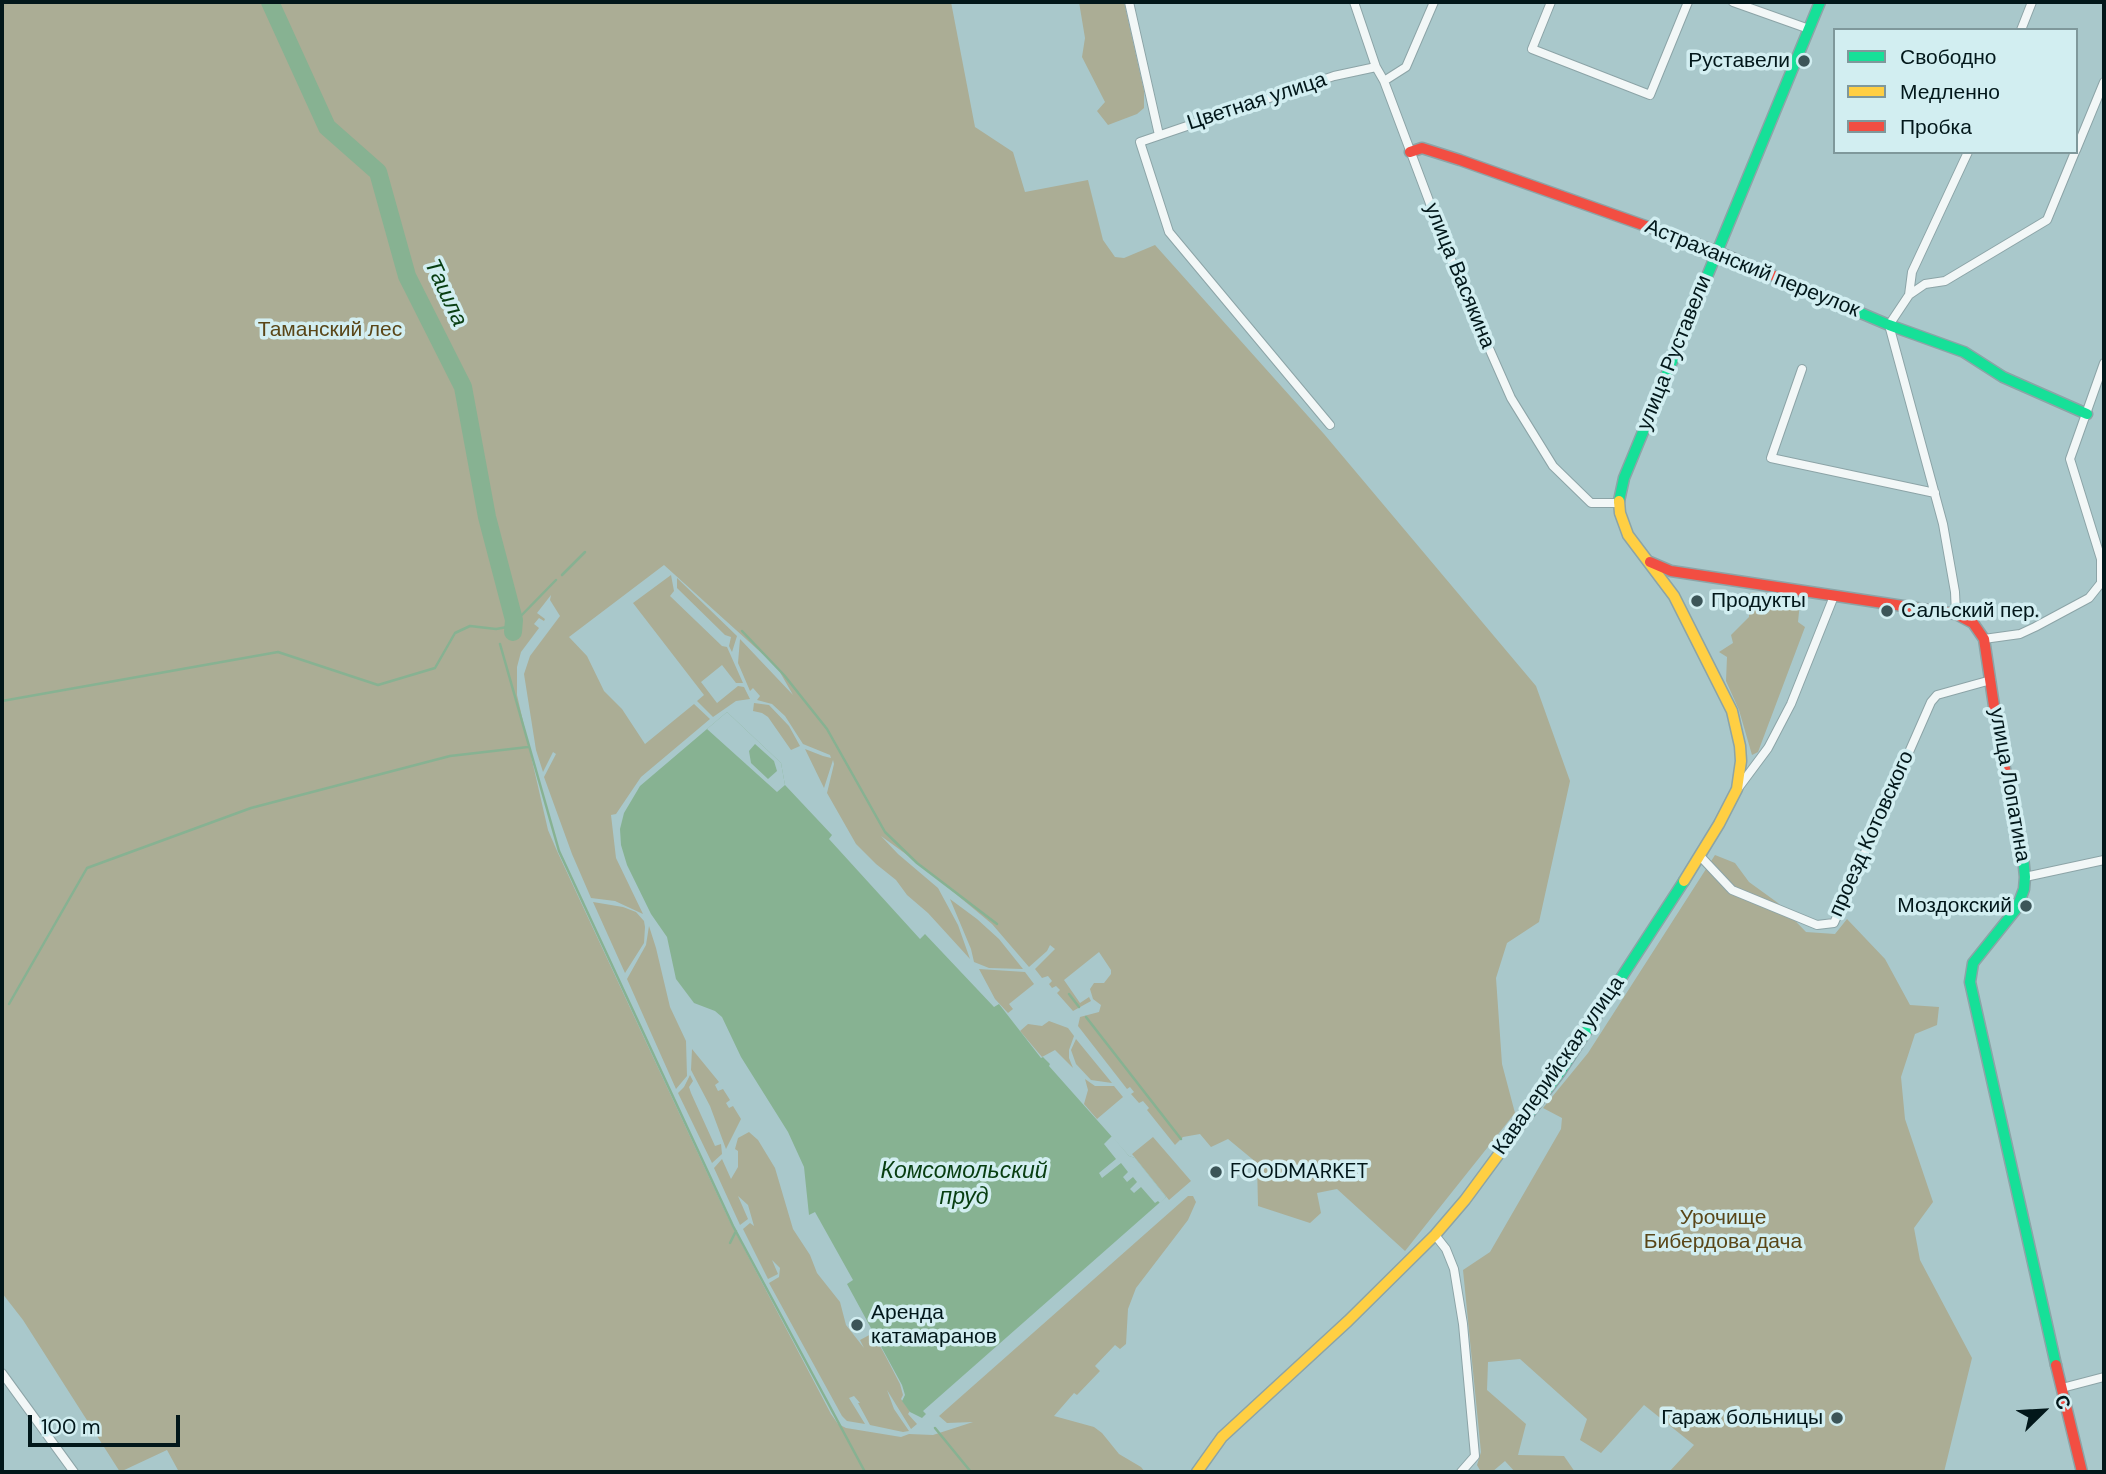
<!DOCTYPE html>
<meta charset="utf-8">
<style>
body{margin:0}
#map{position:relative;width:2106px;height:1474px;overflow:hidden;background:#a9c8cb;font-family:"DM Sans",sans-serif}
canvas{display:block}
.frame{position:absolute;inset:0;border:4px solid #02171a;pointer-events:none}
.legend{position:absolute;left:1833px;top:28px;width:245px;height:126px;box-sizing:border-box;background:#d2eef1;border:2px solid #7f989b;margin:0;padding:9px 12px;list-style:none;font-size:21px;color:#02171a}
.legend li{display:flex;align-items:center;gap:14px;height:35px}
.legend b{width:35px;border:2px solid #7f989b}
.north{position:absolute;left:2008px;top:1376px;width:70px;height:70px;-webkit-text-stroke:5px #d2eef1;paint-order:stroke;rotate:66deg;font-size:19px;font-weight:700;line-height:28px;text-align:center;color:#02171a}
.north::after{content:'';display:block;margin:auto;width:24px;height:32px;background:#02171a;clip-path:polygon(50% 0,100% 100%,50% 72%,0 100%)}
.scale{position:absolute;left:28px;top:1415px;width:152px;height:32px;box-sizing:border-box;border:4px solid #02171a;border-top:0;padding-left:9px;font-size:21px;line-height:24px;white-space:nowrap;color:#02171a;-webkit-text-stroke:5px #d2eef1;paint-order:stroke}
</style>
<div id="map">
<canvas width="2106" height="1474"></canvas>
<div class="frame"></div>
<ul class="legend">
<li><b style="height:9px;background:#16e098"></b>Свободно</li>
<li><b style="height:9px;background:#ffcf43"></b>Медленно</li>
<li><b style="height:9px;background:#f24e42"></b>Пробка</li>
</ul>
<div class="north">С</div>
<div class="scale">100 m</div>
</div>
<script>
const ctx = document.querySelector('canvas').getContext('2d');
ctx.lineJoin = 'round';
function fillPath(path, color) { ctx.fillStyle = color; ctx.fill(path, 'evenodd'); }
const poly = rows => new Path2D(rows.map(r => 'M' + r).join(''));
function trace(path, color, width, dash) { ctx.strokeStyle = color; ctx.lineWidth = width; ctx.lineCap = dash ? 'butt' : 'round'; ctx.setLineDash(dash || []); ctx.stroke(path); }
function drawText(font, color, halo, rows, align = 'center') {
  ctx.font = font + ' "DM Sans",sans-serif'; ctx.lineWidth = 7; ctx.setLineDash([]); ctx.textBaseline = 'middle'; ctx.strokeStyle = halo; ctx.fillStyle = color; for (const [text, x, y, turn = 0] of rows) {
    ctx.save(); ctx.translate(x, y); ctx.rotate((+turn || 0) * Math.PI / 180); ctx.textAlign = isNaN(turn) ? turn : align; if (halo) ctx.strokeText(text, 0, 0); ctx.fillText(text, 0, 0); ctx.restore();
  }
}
fillPath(poly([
 [2,2,951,2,975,127,1013,152,1025,192,1088,180,1103,240,1115,257,1124,258,1155,245,1324,434,1536,686,1570,781,1539,922,1507,943,1496,978,1502,1064,1515,1113,1405,1251,1337,1189,1317,1193,1321,1213,1310,1223,1258,1206,1257,1163,1228,1139,1211,1147,1200,1134,1183,1137,1175,1145,1147,1110,1149,1108,1143,1101,1139,1103,1131,1094,1134,1092,1130,1087,1127,1089,1078,1026,1080,1017,1099,1012,1101,1005,1093,999,1090,989,1094,983,1104,983,1111,974,1111,970,1099,952,1064,980,1080,1003,1089,997,1091,1001,1073,1011,1057,993,1060,990,1056,986,1052,988,1049,984,1052,981,1048,976,1042,978,1035,969,1055,949,1050,945,1047,951,1029,967,992,924,921,865,881,836,898,854,938,888,958,925,970,959,928,913,907,895,896,880,876,864,856,844,827,793,834,764,833,760,824,788,805,749,823,756,831,758,830,755,803,744,785,716,772,704,757,700,760,696,753,688,750,691,738,663,740,639,793,695,777,667,664,565,569,637,587,656,604,691,622,709,645,744,694,704,710,719,641,777,616,814,611,815,616,858,643,914,615,901,591,898,572,854,544,777,556,754,553,752,543,772,536,750,524,674,530,656,560,616,550,600,551,595,537,613,545,619,544,621,539,618,534,624,539,628,521,652,517,667,517,695,548,830,557,851,729,1220,831,1414,838,1424,846,1428,901,1437,909,1434,933,1435,973,1422,947,1423,939,1416,1188,1196,1193,1196,1196,1202,1188,1220,1136,1288,1128,1309,1126,1344,1120,1349,1115,1345,1095,1366,1100,1371,1077,1395,1074,1393,1054,1416,1094,1427,1102,1433,1119,1454,1141,1467,1145,1472,179,1472,167,1450,120,1472,23,1320,2,1293],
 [1079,2,1124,2,1144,91,1144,108,1137,114,1108,125,1097,111,1105,102,1082,57,1085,38],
 [671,575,674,591,670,596,722,646,727,647,743,683,736,683,722,665,701,682,717,703,738,686,744,687,750,699,736,701,713,717,697,701,704,695,633,603],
 [677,578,737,636,732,652,729,646,731,637,725,635,677,588],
 [1753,592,1789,596,1800,602,1798,622,1805,627,1758,752,1752,755,1739,710,1726,681,1727,657,1719,652,1733,643,1731,635,1749,617,1749,594],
 [754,703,769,705,789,726,800,746,791,750,768,717,762,713,753,711],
 [1715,855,1735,863,1749,882,1778,903,1806,932,1835,934,1847,919,1885,959,1910,1005,1939,1007,1937,1025,1915,1034,1901,1077,1905,1119,1933,1202,1914,1228,1920,1260,1972,1358,1944,1472,1669,1472,1694,1445,1644,1405,1601,1453,1580,1440,1587,1419,1520,1359,1488,1362,1487,1390,1526,1424,1518,1455,1564,1456,1575,1472,1515,1472,1505,1461,1492,1472,1481,1472,1477,1465,1481,1452,1463,1270,1490,1252,1561,1129,1562,1118,1543,1108,1588,1053],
 [950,899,977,919,999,939,1023,969,989,968,974,962,971,949],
 [593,902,623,907,636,912,644,921,645,927,644,943,625,973],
 [649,926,656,948,670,1007,686,1041,687,1076,676,1089,627,979,646,945],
 [979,969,1025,972,1034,984,1009,1004,1013,1009,1008,1013,995,999],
 [1049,1021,1068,1028,1074,1036,1069,1050,1069,1058,1073,1068,1055,1050,1042,1057,1020,1031,1028,1024,1042,1026],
 [1076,1039,1112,1083,1091,1080,1076,1064,1071,1050],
 [692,1049,719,1082,715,1085,718,1091,723,1089,730,1100,726,1103,729,1108,733,1106,741,1119,726,1149,710,1106,691,1070],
 [690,1075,693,1081,689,1087,691,1093,715,1146,721,1144,722,1154,712,1163,678,1093,684,1087],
 [1085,1079,1095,1086,1114,1086,1123,1097,1097,1119,1084,1104,1088,1090],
 [749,1132,758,1140,775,1168,793,1229,810,1255,817,1273,840,1302,846,1325,864,1348,860,1340,873,1333,886,1357,900,1384,903,1395,901,1399,910,1411,908,1414,917,1424,911,1429,887,1390,894,1409,909,1431,903,1432,870,1425,858,1403,860,1403,854,1396,849,1398,865,1424,847,1421,842,1416,769,1283,779,1277,780,1268,772,1260,778,1274,768,1279,743,1229,750,1223,754,1226,748,1205,738,1196,748,1219,740,1225,714,1168,722,1159,731,1179,738,1167,738,1151,735,1149,738,1138],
 [1153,1137,1191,1181,1169,1200,1132,1154]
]), '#abad95');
fillPath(poly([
 [727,712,781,763,785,785,832,835,829,839,920,939,925,934,994,1007,999,1004,1041,1058,1043,1057,1050,1064,1049,1066,1129,1156,1135,1158,1166,1197,923,1411,926,1414,922,1418,910,1412,902,1401,905,1395,902,1385,847,1284,853,1280,815,1212,809,1215,804,1167,788,1132,741,1057,722,1017,715,1011,694,1003,676,979,667,937,651,914,627,865,621,845,620,829,624,813,640,786]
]), '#87b292');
fillPath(poly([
 [727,712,781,763,785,785,777,792,707,729],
 [755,744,774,761,777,771,768,779,751,763,749,751],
 [1112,1136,1129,1156,1135,1158,1166,1197,1160,1203,1158,1201,1155,1203,1141,1187,1134,1193,1130,1189,1137,1182,1133,1177,1127,1182,1123,1177,1128,1172,1121,1163,1102,1178,1099,1173,1116,1159,1104,1144]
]), '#a9c8cb');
trace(poly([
 [562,575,585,552],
 [514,623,556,580],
 [742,631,784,675,827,729,885,832,917,863,997,924],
 [500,644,559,851,733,1226,865,1472],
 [2,701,278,652,378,685,435,668,455,633,470,626,496,629,513,626],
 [1069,994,1079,1007],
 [9,1004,87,868,251,808,450,756,528,747],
 [1086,1017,1181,1139],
 [730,1243,736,1231],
 [935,1428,971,1472]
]), '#87b292', 2.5);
trace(poly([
 [270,2,327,127,378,172,407,276,463,387,487,517,514,620,513,632]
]), '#87b292', 18);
const street = poly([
 [1129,2,1159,135],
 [1354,2,1376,67,1384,81,1458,278,1511,398,1553,466,1591,503,1619,503],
 [1551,2,1532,49,1650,95,1688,2],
 [1733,2,1809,29],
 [2021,30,2032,2],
 [1384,81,1406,67,1434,2],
 [2076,150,2104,82],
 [1909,295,1925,284,1945,281,2047,220,2075,152],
 [1802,369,1771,458,1935,493],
 [1330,425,1169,232,1140,142,1334,76,1376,67],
 [1956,614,1955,592,1943,524,1889,325,1909,295,1912,272,1968,152],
 [1984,639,2020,634,2035,627,2089,598,2101,583,2101,559,2070,459,2104,363],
 [1739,787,1768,748,1791,704,1834,596],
 [1700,856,1732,890,1817,925,1834,923,1931,702,1937,695,1991,680],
 [2025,877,2104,860],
 [1435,1235,1446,1249,1454,1269,1463,1324,1475,1456,1461,1472],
 [2,1373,74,1472],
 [2062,1388,2104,1377]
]);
const fast = poly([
 [1809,291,1889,325,1964,352,2003,377,2087,414],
 [1619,501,1624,478,1820,2],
 [2022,846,2025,877,2024,889,2017,908,1973,963,1970,982,2056,1365],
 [1524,1120,1560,1072,1684,881]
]);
const slow = poly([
 [1619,501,1620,513,1628,535,1674,596,1732,711,1740,746,1741,761,1737,789,1719,824,1684,881],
 [1197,1472,1222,1437,1348,1321,1435,1235,1465,1200,1524,1120]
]);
const jam = poly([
 [1410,152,1422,148,1460,160,1716,251,1809,291],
 [1650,562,1671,571,1956,614,1973,623,1984,639,2000,746,2022,846],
 [2056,1365,2082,1472]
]);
trace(street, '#8ca4a7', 10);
trace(fast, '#8ca4a7', 13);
trace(slow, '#8ca4a7', 13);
trace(jam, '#8ca4a7', 13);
trace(street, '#f2f7f7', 8);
trace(fast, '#16e098', 10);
trace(slow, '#ffcf43', 10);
trace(jam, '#f24e42', 10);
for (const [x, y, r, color] of [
 [1804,61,7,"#3c5558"],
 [1697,601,7,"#3c5558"],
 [1887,611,7,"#3c5558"],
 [2026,906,7,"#3c5558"],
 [1216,1172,7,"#3c5558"],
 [857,1325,7,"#3c5558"],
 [1837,1418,7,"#3c5558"]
]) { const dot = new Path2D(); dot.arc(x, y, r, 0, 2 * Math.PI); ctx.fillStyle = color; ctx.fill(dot); trace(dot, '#d2eef1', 2.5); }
drawText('21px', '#02171a', '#d2eef1', [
 ["Руставели",1790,61,"right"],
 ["Продукты",1711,601],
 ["Сальский пер.",1901,611],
 ["Моздокский",2012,906,"right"],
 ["FOODMARKET",1230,1172],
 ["Аренда",871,1313],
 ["катамаранов",871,1337],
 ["Гараж больницы",1823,1418,"right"]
], 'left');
drawText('21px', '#02171a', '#d2eef1', [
 ["Цветная улица",1257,102,-18],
 ["Астраханский переулок",1752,269,22],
 ["улица Васякина",1459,276,68],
 ["улица Руставели",1675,353,-68],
 ["улица Лопатина",2009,785,80],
 ["проезд Котовского",1872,834,-66],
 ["Кавалерийская улица",1559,1066,-55]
]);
drawText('21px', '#5a4618', '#d2eef1', [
 ["Таманский лес",330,330],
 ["Урочище",1723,1218],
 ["Бибердова дача",1723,1242]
]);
drawText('italic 23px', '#083e11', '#d2eef1', [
 ["Ташла",445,293,65],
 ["Комсомольский",964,1172],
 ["пруд",964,1198]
]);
</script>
